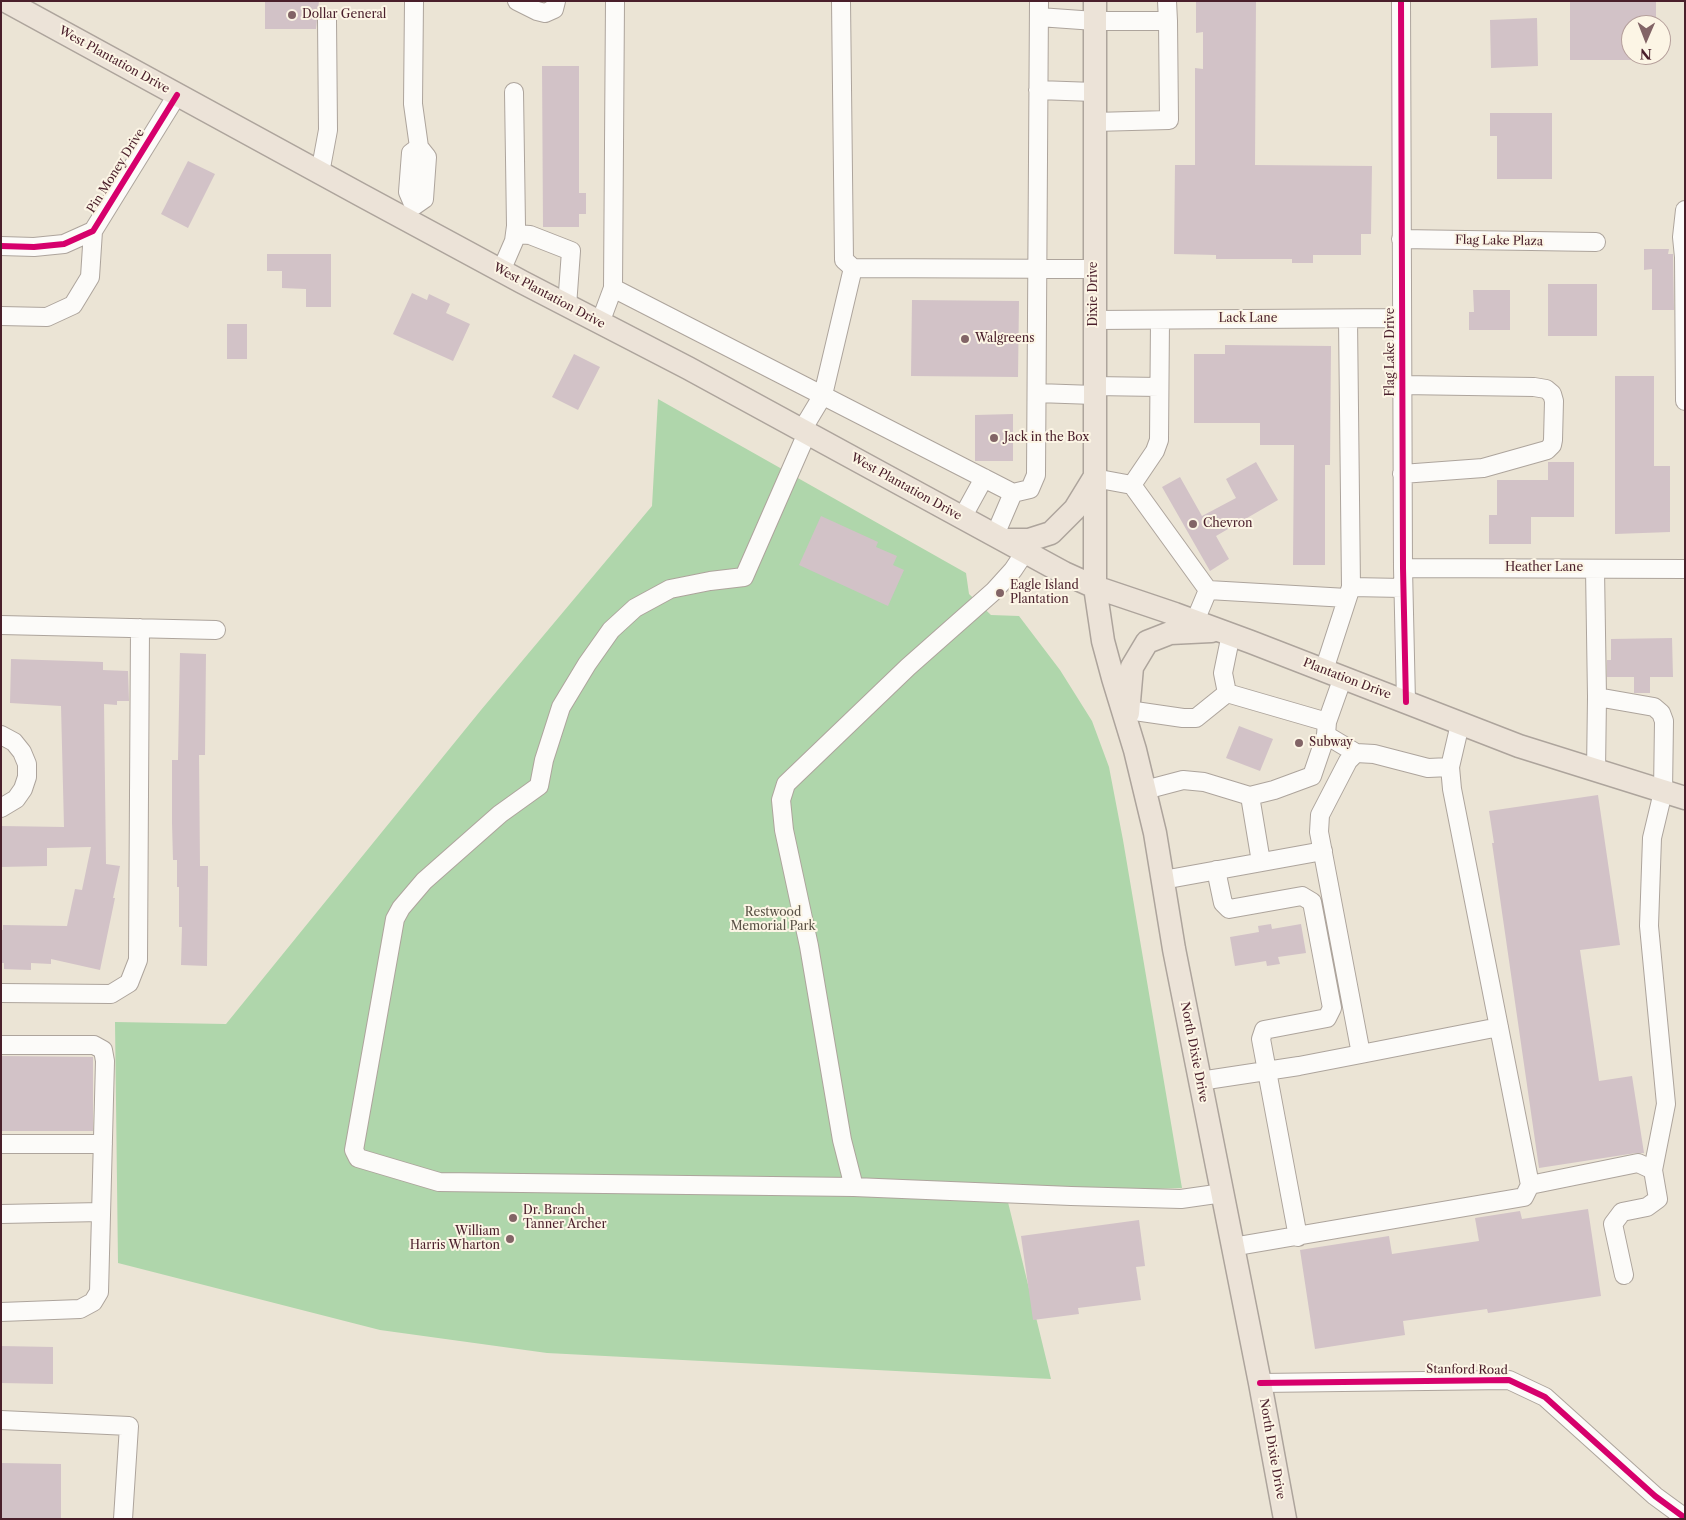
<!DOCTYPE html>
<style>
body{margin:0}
#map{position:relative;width:1686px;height:1520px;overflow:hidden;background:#ebe4d5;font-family:"Libre Caslon Text",serif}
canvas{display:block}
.frame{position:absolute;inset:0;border:2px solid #4a1f2b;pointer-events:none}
.north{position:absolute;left:1621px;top:15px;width:50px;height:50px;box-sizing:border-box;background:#fcf5e5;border:1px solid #b59f9b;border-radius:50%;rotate:181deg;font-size:14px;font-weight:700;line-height:20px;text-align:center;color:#4a1f2b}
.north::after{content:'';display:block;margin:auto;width:18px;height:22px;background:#826466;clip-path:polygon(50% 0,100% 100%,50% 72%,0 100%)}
</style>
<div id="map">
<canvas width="1686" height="1520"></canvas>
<div class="frame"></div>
<div class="north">N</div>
</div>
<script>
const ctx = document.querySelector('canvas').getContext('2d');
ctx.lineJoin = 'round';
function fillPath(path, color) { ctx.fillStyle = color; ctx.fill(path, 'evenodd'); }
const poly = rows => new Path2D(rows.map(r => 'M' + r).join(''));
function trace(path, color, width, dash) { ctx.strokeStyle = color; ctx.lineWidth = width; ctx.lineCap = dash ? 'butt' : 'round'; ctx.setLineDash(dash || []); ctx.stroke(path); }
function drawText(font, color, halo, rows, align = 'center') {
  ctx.font = font + ' "Libre Caslon Text",serif'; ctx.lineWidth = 4; ctx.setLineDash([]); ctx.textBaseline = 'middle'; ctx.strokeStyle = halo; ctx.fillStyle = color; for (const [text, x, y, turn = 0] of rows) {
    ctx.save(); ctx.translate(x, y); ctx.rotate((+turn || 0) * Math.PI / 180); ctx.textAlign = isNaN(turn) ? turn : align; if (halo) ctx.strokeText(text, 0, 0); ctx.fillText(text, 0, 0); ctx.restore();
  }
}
fillPath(poly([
 [658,399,966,573,969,594,991,615,1019,616,1060,670,1092,721,1109,767,1123,840,1182,1188,1006,1194,1051,1379,547,1353,380,1330,118,1263,115,1022,226,1024,481,710,652,506]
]), '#afd6ab');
fillPath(poly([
 [265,1,319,1,316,29,265,29],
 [1196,1,1256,1,1255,165,1372,166,1371,234,1361,234,1361,255,1313,255,1313,263,1292,263,1292,259,1216,259,1216,255,1174,254,1175,165,1195,165,1195,68,1203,69,1203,32,1196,33],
 [1570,1,1656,1,1656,25,1631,25,1631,60,1570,60],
 [1537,18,1538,66,1491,68,1490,20],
 [542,66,579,66,579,193,586,193,586,214,579,214,579,227,543,227],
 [1490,113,1552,113,1552,179,1497,179,1497,136,1490,136],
 [188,161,215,174,188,228,161,214],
 [1644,249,1669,249,1668,254,1673,254,1674,310,1652,310,1652,269,1644,270],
 [267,254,331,254,331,307,306,307,306,289,282,288,282,271,267,271],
 [1548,284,1597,284,1597,336,1548,336],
 [1473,290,1510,290,1510,330,1469,330,1469,312,1474,312],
 [412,293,427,300,429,294,450,304,446,313,470,324,453,361,393,334],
 [912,300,1019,301,1018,377,911,376],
 [227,324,247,324,247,359,227,359],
 [1225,345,1331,346,1330,465,1325,465,1325,565,1293,565,1294,445,1260,445,1260,423,1194,423,1194,354,1225,354],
 [574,354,600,367,578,410,552,397],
 [1615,376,1654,376,1654,466,1670,466,1670,532,1615,534],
 [1013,414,1013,461,975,461,975,415],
 [1256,462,1278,500,1216,536,1229,559,1210,571,1162,487,1180,477,1202,516,1236,498,1226,479],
 [1548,462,1574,462,1574,517,1531,517,1531,544,1489,544,1489,515,1497,515,1497,480,1548,480],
 [821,516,878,542,876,547,897,556,893,565,904,570,888,606,799,565],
 [1672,638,1673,677,1650,677,1650,693,1634,693,1634,677,1607,677,1607,660,1611,660,1611,639],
 [180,653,206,654,205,755,199,755,200,866,208,866,207,966,181,965,182,927,179,927,179,887,177,887,177,860,173,860,172,823,172,760,178,760],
 [11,659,103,662,103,670,128,671,129,701,117,701,117,705,104,704,106,864,120,866,113,898,115,898,100,970,51,959,51,964,31,963,31,970,4,969,4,963,1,963,1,930,3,930,3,925,67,926,75,889,82,890,91,847,47,848,47,866,1,867,1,826,64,827,61,706,10,703],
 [1239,726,1273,739,1260,771,1226,758],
 [1598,795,1620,945,1580,950,1599,1081,1632,1076,1644,1153,1636,1153,1539,1168,1492,843,1494,843,1489,811],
 [1271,924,1272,929,1301,924,1306,953,1278,957,1280,964,1267,966,1266,961,1235,966,1230,937,1259,932,1258,926],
 [1,1056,93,1057,93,1131,1,1131],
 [1588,1209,1601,1296,1488,1313,1487,1309,1403,1321,1405,1335,1315,1349,1300,1250,1389,1236,1392,1254,1479,1241,1475,1218,1520,1211,1522,1219],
 [1139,1220,1145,1266,1136,1267,1141,1300,1078,1308,1079,1314,1033,1320,1021,1236],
 [1,1346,53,1347,53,1384,1,1383],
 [1,1463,61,1464,61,1519,1,1519]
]), '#d2c2c7');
const minor = poly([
 [414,1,413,104,419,147,427,157,424,199,414,206,408,192,411,153,419,147],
 [517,1,537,11,545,13,554,9,556,1],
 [841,1,844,260,853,268,1094,269],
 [1167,1,1168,21],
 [1401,1,1403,568,1406,702],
 [1039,17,1095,21,1168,21,1169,120,1094,122],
 [1038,90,1094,92],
 [320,173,328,130,327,20],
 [1685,210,1682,237,1684,257,1685,401],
 [515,234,530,235,571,251,567,306],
 [1401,239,1596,242],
 [1,246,34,247,64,244,93,231,177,95],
 [501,271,514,241,516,226,514,92],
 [613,288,1013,493,1030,489,1036,475,1039,1],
 [1,316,47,317,73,305,90,277,93,231],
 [1094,320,1402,318],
 [600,323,613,288,615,1],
 [1402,385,1534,387,1546,389,1552,394,1554,401,1553,440,1552,445,1547,450,1483,468,1402,474],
 [1094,386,1159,387],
 [1037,393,1094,395],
 [802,430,823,395,853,268],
 [807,433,744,577,710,581,670,589,635,608,611,630,587,664,561,707,544,760,539,786,500,814,424,881,401,908,395,919,354,1150,358,1158,439,1182,854,1187,1071,1196,1181,1199,1223,1193],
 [1094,478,1132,485,1208,590],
 [1132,485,1155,451,1159,440,1160,320],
 [962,518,984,478],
 [995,535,1013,493],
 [1403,568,1685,569],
 [1595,569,1597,697,1596,771],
 [1351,587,1403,588],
 [1195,621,1208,590,1347,598],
 [1,625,216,630],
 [1231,634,1223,673,1227,693,1327,722,1343,677],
 [1324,670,1351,587,1348,319],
 [1597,697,1654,707,1661,713,1664,721,1663,792,1652,838,1649,926,1666,1104,1653,1170],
 [1128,710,1183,718,1196,718,1227,693],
 [1,735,14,742,22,752,27,764,27,777,23,789,16,799,1,808],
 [1326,735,1356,753],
 [1145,790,1183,780,1204,782,1250,796,1274,790,1312,776,1326,735,1327,722],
 [1250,796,1261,862],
 [1216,870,1223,903,1229,909,1302,896,1312,902,1332,1008,1327,1018,1264,1030,1261,1039,1298,1237],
 [1163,880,1323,851],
 [1,993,111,994,129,983,138,960,140,628],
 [1,1045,94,1045,103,1050,105,1061,99,1292,93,1302,80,1309,1,1312],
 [1361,1054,1499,1027],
 [1200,1081,1299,1066,1361,1054,1319,832,1320,815,1348,761,1356,753,1374,754,1428,768,1450,767],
 [1,1144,103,1144],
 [1530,1185,1638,1163,1653,1170,1658,1199,1647,1207,1622,1212,1613,1224,1624,1275],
 [854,1187,842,1140,809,946,784,830,781,800,786,784,908,667,994,591,1013,570,1025,552],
 [1,1214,101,1212],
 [1232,1247,1524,1197,1530,1185,1452,789,1450,767,1460,724],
 [1260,1383,1509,1380,1545,1397,1655,1496,1685,1518],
 [1,1420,129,1426,123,1519]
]);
const major = poly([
 [6,1,361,195,522,282,688,368,1064,573,1095,587,1175,614,1251,642,1519,746,1685,798],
 [1095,1,1095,587,1103,641,1113,678,1135,750,1155,833,1174,949,1260,1383,1285,1519],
 [1004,540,1029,540,1051,533,1075,509,1094,478],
 [1128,713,1132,667,1147,642,1170,633,1211,631]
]);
trace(minor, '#ada49c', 20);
trace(major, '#ada49c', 25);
trace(minor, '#fcfbf9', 18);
trace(major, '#ece3d8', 22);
trace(poly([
 [1401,1,1403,568,1406,702],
 [1,246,34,247,64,244,93,231,177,95],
 [1260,1383,1509,1380,1545,1397,1655,1496,1685,1518]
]), '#d6006c', 6);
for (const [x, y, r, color] of [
 [292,15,5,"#826466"],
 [965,339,5,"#826466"],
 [994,438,5,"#826466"],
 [1193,524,5,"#826466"],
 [1000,593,5,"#826466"],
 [1299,743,5,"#826466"],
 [513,1218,5,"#826466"],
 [510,1239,5,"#826466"]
]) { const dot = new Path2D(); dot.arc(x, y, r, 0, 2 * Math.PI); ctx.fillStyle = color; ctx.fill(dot); trace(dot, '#fcf5e5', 2); }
drawText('12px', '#4a1f2b', '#fcf5e5', [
 ["Dollar General",302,15],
 ["Walgreens",975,339],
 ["Jack in the Box",1004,438],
 ["Chevron",1203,524],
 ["Eagle Island",1010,586],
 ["Plantation",1010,600],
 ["Subway",1309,743],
 ["Dr. Branch",523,1211],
 ["Tanner Archer",523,1225],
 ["William",500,1232,"right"],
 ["Harris Wharton",500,1246,"right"]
], 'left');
drawText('12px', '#4a1f2b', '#fcf5e5', [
 ["West Plantation Drive",114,60,29],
 ["Pin Money Drive",116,171,-58],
 ["Flag Lake Plaza",1499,241,1],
 ["Dixie Drive",1094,294,-90],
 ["West Plantation Drive",549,296,28],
 ["Lack Lane",1248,319],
 ["Flag Lake Drive",1391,352,-90],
 ["West Plantation Drive",906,487,29],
 ["Heather Lane",1544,568],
 ["Plantation Drive",1347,679,21],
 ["North Dixie Drive",1194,1052,79],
 ["Stanford Road",1467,1370,1],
 ["North Dixie Drive",1272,1449,80]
]);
drawText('12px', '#5a5247', '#fcf5e5', [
 ["Restwood",773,913],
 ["Memorial Park",773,927]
]);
</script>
